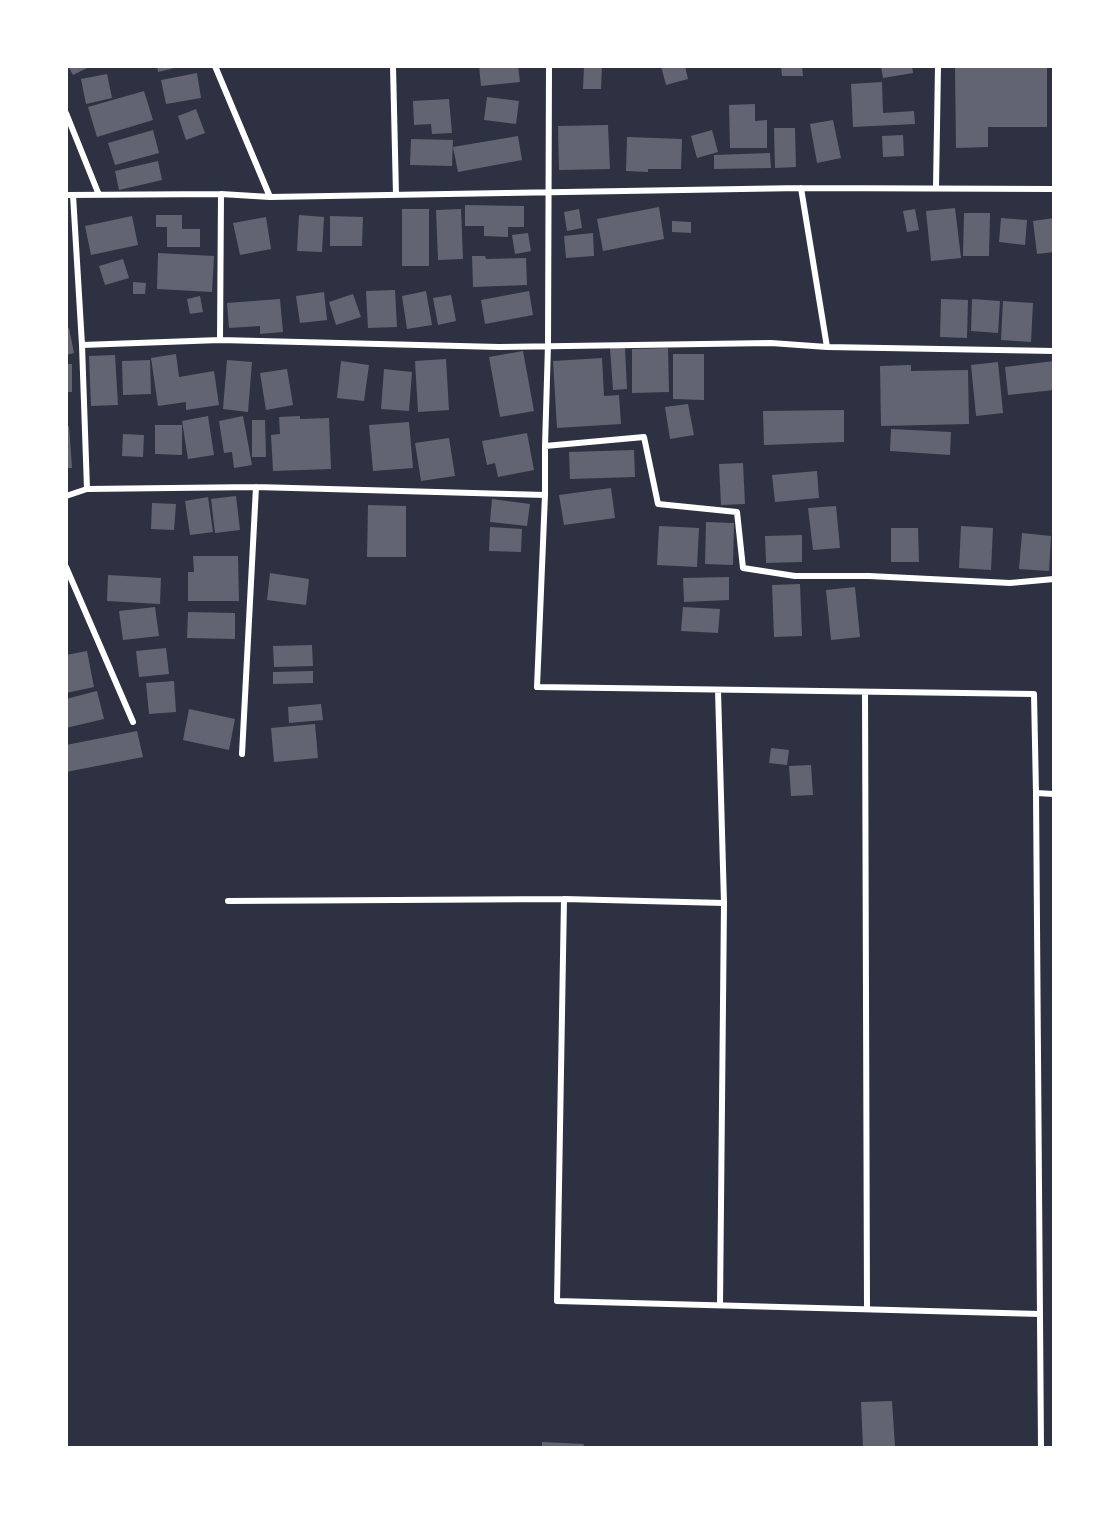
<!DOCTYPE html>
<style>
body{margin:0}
#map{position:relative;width:1120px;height:1514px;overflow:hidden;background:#2d3142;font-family:Rubik,sans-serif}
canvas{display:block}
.frame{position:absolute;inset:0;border:68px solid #fff;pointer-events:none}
</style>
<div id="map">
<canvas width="1120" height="1514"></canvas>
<div class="frame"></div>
</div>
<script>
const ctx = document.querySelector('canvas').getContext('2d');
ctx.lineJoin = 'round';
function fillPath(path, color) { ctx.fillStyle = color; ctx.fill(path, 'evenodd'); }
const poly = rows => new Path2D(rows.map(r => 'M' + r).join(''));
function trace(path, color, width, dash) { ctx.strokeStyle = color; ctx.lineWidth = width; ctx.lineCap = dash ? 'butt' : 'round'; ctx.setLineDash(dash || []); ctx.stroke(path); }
fillPath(poly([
 [68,66,91,66,73,75],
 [157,66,179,66,179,67,158,72],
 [479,66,518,66,520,82,481,86],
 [584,66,602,66,601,89,583,89],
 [661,66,685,66,688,79,666,85],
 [781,66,802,66,803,76,782,76],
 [881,66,912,66,913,73,883,78],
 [955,66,1047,66,1047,127,988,127,988,147,956,148],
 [197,73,201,98,166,104,161,80],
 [107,74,112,98,86,104,81,79],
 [882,82,883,113,914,111,915,124,853,127,851,84],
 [144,91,153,120,97,137,88,107],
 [487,97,519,101,516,124,484,120],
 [449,99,452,133,432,134,431,124,414,125,413,101],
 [755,104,755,121,767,120,767,148,730,148,729,105],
 [196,109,205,133,186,140,178,116],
 [833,120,841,158,817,163,810,124],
 [608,125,610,169,559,170,558,126],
 [774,128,795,128,796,167,775,168],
 [153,130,159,153,115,165,108,143],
 [712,130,718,152,697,158,691,136],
 [903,135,904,156,883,157,882,136],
 [518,136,522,160,458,172,453,147],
 [627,137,682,139,681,169,648,169,648,172,626,171],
 [411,139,453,140,452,166,410,165],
 [770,153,771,168,714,169,714,155],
 [158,161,162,180,119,190,115,171],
 [465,205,524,206,524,227,508,227,508,237,484,236,484,226,465,226],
 [659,207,664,239,603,251,597,219],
 [955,208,961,258,931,261,926,211],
 [402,209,429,209,429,266,402,266],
 [461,209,463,259,438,260,436,210],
 [579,209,582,228,567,231,564,212],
 [915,209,919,230,907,232,903,211],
 [964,213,990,213,989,256,963,256],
 [156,215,182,215,182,229,200,229,200,247,167,247,167,227,156,227],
 [299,215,324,217,322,252,297,251],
 [132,216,138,245,91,255,85,226],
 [330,216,363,217,362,246,330,246],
 [266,217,271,249,240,255,233,223],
 [1001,218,1027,220,1025,245,999,242],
 [1054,218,1054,252,1037,254,1033,221],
 [672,221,691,222,691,233,672,232],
 [528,233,531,251,515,254,512,235],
 [593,233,594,256,566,258,564,236],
 [158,253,214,256,212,292,157,289],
 [472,256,485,256,486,259,526,258,527,285,473,287],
 [123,259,129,278,105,285,99,266],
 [133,282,146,283,145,294,133,294],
 [395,290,397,327,368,328,366,291],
 [426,291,432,325,407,329,402,296],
 [529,291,533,315,485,324,481,300],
 [324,292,327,320,300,323,296,296],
 [353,294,361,317,336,325,329,302],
 [451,295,456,321,438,325,433,298],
 [200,296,203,312,190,314,187,299],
 [280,299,283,332,260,334,260,326,229,328,227,303],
 [941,299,968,300,967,338,940,337],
 [972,299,1000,301,998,333,971,331],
 [1003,301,1033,303,1031,342,1001,340],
 [69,328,74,353,66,355,66,329],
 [610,348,625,348,627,389,613,390],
 [668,348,669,392,632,393,632,349],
 [523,351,534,411,500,417,489,357],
 [176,354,179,377,214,371,219,405,186,410,186,402,158,406,151,358],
 [673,354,704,354,704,400,673,399],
 [115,355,118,405,91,406,89,356],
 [602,358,604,396,619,395,621,424,557,428,553,361],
 [446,359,449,410,418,412,415,361],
 [150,360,151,394,123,395,122,361],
 [227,360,252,362,248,412,223,409],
 [341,361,369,365,364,401,337,398],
 [1054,361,1054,390,1008,395,1005,367],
 [998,362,1003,413,976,416,971,365],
 [66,364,72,364,72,392,66,392],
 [911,365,911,371,968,370,969,424,881,426,880,366],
 [287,369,293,405,266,410,260,373],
 [384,369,412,372,409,411,381,409],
 [688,404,694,435,670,439,665,407],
 [844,410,844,442,764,445,763,411],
 [208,416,214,455,188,459,182,421],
 [243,416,252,465,234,468,232,452,224,453,219,421],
 [300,416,300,419,329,418,331,469,273,471,271,435,280,434,279,417],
 [252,420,265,420,266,457,252,457],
 [409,422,413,468,373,471,369,425],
 [155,425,182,425,182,455,155,454],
 [69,426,72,468,66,468,66,427],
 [891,429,951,432,950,455,890,451],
 [527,433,534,470,498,477,495,463,487,465,482,441],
 [123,434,144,435,143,457,122,456],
 [449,438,455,476,421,481,415,443],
 [634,450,635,477,570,479,569,452],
 [743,463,745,504,721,505,719,464],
 [817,471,819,498,775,502,772,475],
 [611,488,615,518,564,525,559,495],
 [236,496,240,530,215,533,211,499],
 [208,497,213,532,190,535,185,501],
 [492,499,530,504,527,526,490,522],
 [152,503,176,504,174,530,151,529],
 [368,505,406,506,406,557,367,557],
 [836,506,840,548,813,550,808,508],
 [706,522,734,523,733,565,705,564],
 [659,526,699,528,697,567,657,565],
 [961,526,993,528,991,570,959,568],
 [490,527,522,529,521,552,489,551],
 [891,528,918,528,919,562,891,562],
 [1022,533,1051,536,1049,571,1019,569],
 [802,535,802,562,766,563,765,536],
 [193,556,238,556,239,601,188,601,188,572,194,572],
 [270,573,309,579,306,605,267,600],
 [108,575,161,578,160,604,107,601],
 [729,577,729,600,684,602,683,578],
 [800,584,802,636,774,637,772,585],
 [855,587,860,637,831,640,826,590],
 [155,607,159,636,123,640,119,611],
 [683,607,720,609,718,633,681,631],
 [188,612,235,613,235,639,187,638],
 [312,645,313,666,274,667,273,646],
 [166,648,169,674,139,677,136,651],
 [87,651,94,687,66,693,66,655],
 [313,671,313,683,273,684,273,672],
 [174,681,176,712,149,714,146,683],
 [97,691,104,719,66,728,66,699],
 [321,704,323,720,289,723,288,707],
 [189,709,235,719,229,750,183,740],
 [315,724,318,758,274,762,271,728],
 [137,731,143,757,66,772,66,745],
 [771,748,789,750,787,765,769,763],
 [811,765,813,795,791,796,789,766],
 [892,1401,895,1446,863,1448,861,1402],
 [542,1442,584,1444,583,1448,542,1448]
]), '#626471');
trace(poly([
 [215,66,270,197],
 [393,66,396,195],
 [549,66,548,345,545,446,644,437,658,504,737,512,743,568,795,576,869,576,1010,583,1054,579],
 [66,113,99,195],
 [936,187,938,66],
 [801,188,827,347,1054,351],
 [221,194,220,340,499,347,771,343,827,347],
 [66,195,221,194,270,197,801,188,1054,189],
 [73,195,82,345,87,489,256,487,545,495,545,446],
 [82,345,220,340],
 [545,495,537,687,1034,694,1036,793,1054,794],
 [66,496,87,489],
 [66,567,133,722],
 [718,690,724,903,564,899,557,1301,1040,1314],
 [865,692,867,1309],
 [242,754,256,487],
 [1036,793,1041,1448],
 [228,901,564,899],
 [720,1305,724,903]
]), '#fff', 6);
</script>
